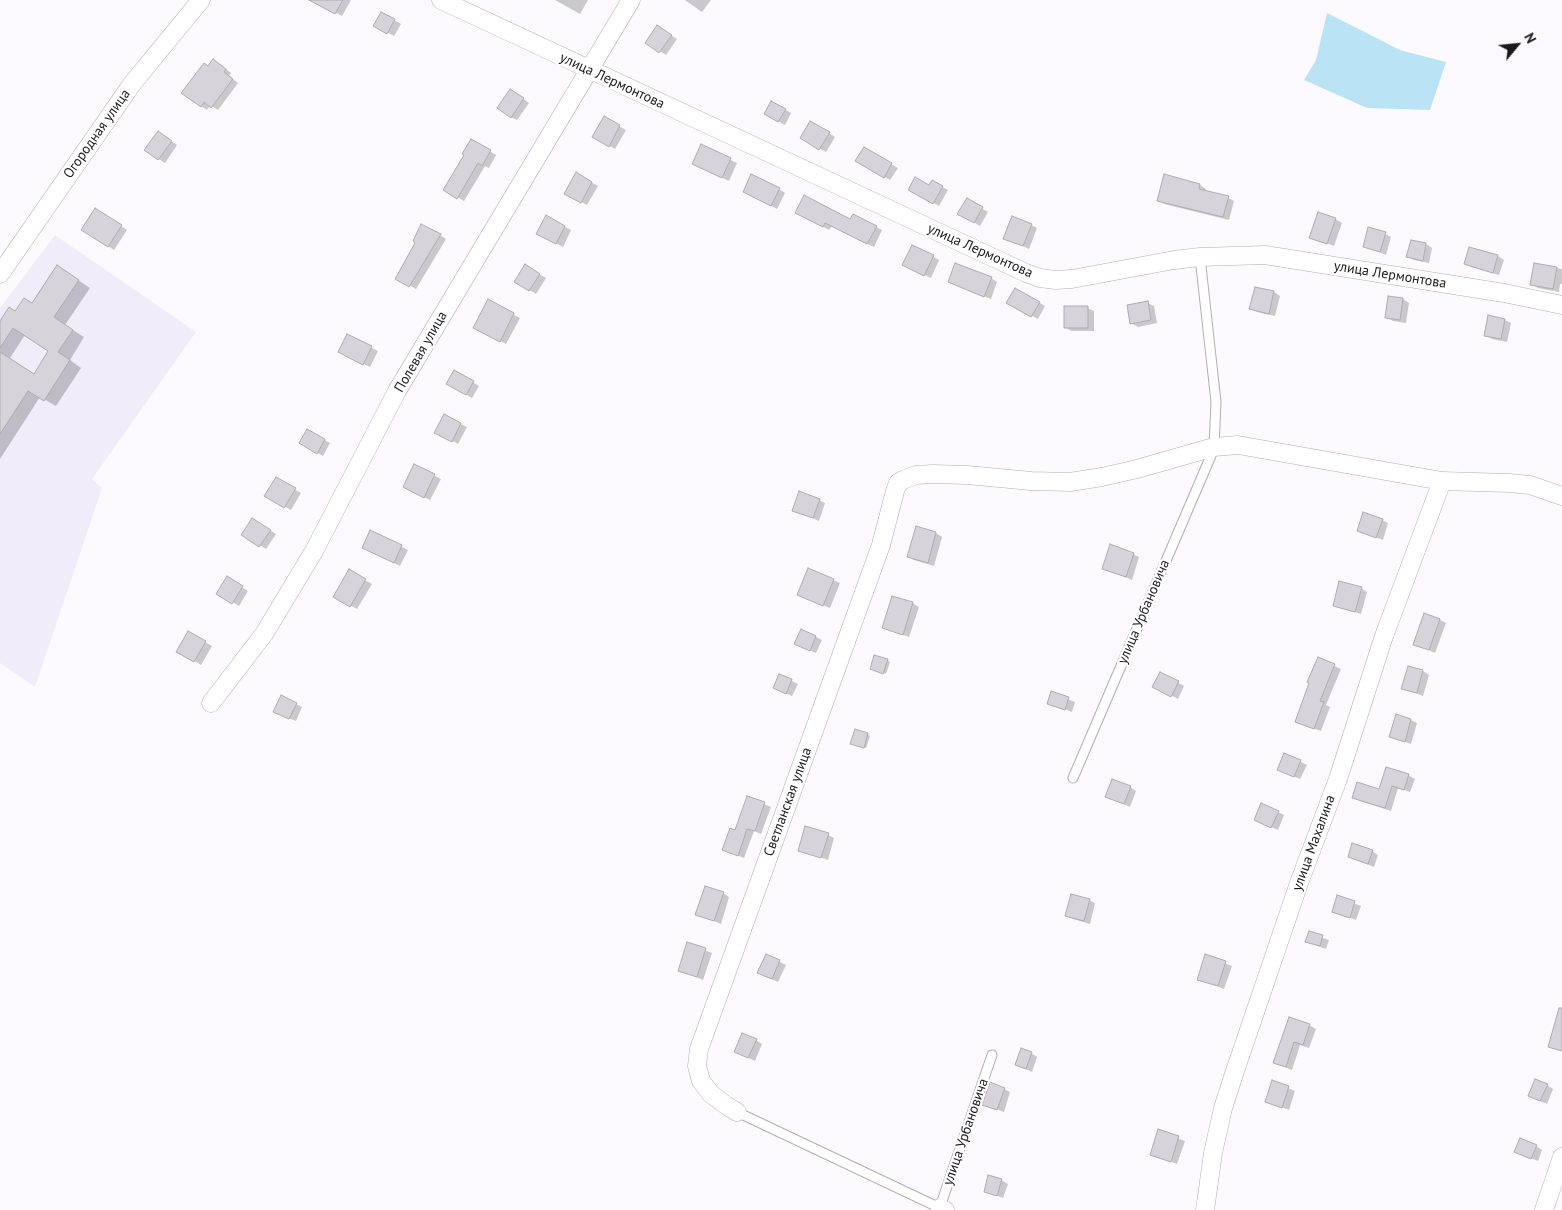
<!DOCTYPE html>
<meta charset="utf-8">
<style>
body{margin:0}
#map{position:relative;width:1562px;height:1210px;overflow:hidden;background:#fcfafe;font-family:"PT Sans",sans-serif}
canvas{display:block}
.north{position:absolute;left:1492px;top:20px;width:50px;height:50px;-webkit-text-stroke:4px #fff;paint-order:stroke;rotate:62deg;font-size:14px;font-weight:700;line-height:20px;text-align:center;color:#1a191b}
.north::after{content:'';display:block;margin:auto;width:18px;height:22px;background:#1a191b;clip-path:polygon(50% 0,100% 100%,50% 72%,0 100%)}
</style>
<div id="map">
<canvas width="1562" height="1210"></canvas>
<div class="north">N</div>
</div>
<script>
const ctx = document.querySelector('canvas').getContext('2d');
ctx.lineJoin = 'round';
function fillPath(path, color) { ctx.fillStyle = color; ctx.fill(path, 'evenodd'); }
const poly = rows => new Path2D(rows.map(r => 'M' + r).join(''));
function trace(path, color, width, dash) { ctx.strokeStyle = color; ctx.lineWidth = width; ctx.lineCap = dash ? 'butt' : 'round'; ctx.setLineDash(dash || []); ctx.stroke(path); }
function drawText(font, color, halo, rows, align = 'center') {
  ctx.font = font + ' "PT Sans",sans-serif'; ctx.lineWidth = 4.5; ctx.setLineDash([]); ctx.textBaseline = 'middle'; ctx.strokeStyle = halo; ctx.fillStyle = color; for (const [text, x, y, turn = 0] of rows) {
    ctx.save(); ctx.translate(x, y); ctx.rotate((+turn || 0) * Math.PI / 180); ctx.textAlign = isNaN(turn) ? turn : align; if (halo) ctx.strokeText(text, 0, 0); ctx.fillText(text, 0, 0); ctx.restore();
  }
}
fillPath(poly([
 [55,235,196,332,92,479,102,488,35,687,0,663,0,308]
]), '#f1ecf9');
fillPath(poly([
 [1327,13,1400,50,1446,62,1430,110,1367,108,1304,80,1316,60]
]), '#bae4f6');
fillPath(poly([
 [321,0,351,0,342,16,319,4],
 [555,0,588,0,580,14],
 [685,0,711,0,702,12],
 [382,13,401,24,394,36,375,26],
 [663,30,677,39,666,55,646,42],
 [220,64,231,73,229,76,238,83,218,110,210,105,207,110,201,106,209,67],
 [517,94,529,103,517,120,511,117],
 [772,103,791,113,785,125,765,114],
 [604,118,626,130,615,149,594,137],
 [811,122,835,137,826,152,801,138],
 [164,136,177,145,165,163,145,150],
 [472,140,496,155,489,168,485,166,464,201,445,190,465,155],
 [701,146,737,163,729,181,693,164],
 [864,148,898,168,890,180,857,160],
 [576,174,598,186,587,205,566,193],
 [1165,176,1200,185,1206,189,1205,191,1228,198,1234,201,1229,220,1164,204,1158,200],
 [932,182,948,190,939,206,909,189,930,187],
 [779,189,785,193,777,209,750,195],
 [967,200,988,212,980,226,959,214],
 [797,212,851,220,876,227,882,230,874,247,832,226,829,230],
 [101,213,127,230,114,250,108,246],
 [546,217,571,230,563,247,544,237],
 [1335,219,1342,223,1334,246,1311,237],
 [1031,225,1037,228,1029,249,1005,238],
 [1385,234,1391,237,1386,255,1364,246],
 [440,235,446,239,416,289,396,278,417,242],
 [1411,241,1426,244,1432,248,1429,263,1414,260,1408,257],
 [912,246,939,260,931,278,910,268],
 [1470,248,1498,256,1504,260,1499,275,1471,267,1465,264],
 [1535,264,1562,269,1562,284,1560,284,1559,292,1538,288,1532,284],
 [525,266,546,278,536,294,515,281],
 [69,274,90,288,65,325,84,337,70,360,81,368,56,406,40,397,0,459,0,323,16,312,33,304],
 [25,335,50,351,35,375,10,358],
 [991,278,997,282,991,299,949,282],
 [1256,288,1274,292,1280,296,1275,316,1257,312,1251,308],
 [1016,289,1045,306,1038,319,1008,303],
 [1403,299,1409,303,1406,323,1393,321,1386,317],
 [489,301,520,318,506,344,475,327],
 [1147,303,1154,306,1157,323,1138,327,1131,323],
 [1087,308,1094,311,1094,331,1071,331,1065,327],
 [1505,320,1511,323,1507,342,1492,339,1486,335],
 [348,336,378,351,370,367,346,355],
 [455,371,479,386,472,398,448,384],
 [445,416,467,427,458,444,436,432],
 [307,430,330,443,323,456,300,443],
 [415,465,441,479,430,500,410,490],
 [276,479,301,493,291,510,266,496],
 [819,500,825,503,819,521,794,510],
 [253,520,276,534,266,549,243,535],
 [1382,520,1388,523,1383,540,1358,531],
 [916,528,936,533,942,537,934,566,914,560,908,557],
 [371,532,408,550,400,566,368,550],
 [1133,554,1139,557,1132,580,1103,568],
 [349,571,372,584,357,609,335,597],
 [227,578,248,591,239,606,218,593],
 [833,580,840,583,830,608,798,595],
 [1361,588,1367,592,1361,614,1340,608,1334,605],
 [912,603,919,607,909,637,883,627],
 [1440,620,1446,623,1435,653,1415,644],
 [188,633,212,646,201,665,178,651],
 [816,637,822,640,816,653,802,647],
 [1318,658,1341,669,1326,705,1330,707,1321,731,1303,725],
 [887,660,890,662,886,674,874,670],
 [1423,671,1429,675,1423,696,1402,688],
 [1161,673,1184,686,1178,699,1154,686],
 [780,675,798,684,792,696,781,691],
 [1052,693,1075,702,1072,712,1049,703],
 [296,704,302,707,296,721,281,715],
 [1411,720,1417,723,1411,744,1391,737],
 [868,734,870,736,866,748,855,744],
 [1285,754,1307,765,1300,779,1284,772],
 [1408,775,1415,779,1410,792,1398,788,1391,811,1360,801,1353,797,1380,790],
 [1130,787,1136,791,1130,807,1107,797],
 [748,797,771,807,761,834,754,831,744,858,724,850,736,831],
 [1278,812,1284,815,1278,830,1262,823],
 [828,835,834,838,828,860,799,850],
 [1372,851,1378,855,1374,867,1349,857],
 [723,893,729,897,721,924,697,914],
 [1338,897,1361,906,1356,920,1333,911],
 [1089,900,1095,903,1090,924,1073,919,1067,916],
 [1309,933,1329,940,1326,949,1307,942],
 [688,944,712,953,703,980,679,970],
 [766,955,786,965,778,982,765,976],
 [1206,956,1232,966,1224,989,1198,979],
 [1309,1025,1316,1029,1309,1048,1300,1045,1292,1070,1274,1063],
 [756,1040,762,1044,755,1061,742,1055],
 [1031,1053,1037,1057,1032,1072,1016,1065],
 [1273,1082,1295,1091,1289,1110,1267,1101],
 [1547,1085,1553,1089,1547,1104,1535,1099],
 [1004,1089,1010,1092,1004,1112,984,1104],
 [1159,1131,1185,1141,1177,1164,1151,1154],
 [1536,1146,1542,1150,1538,1161,1522,1155],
 [1001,1180,1008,1184,1003,1198,985,1191]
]), '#0003');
const building = poly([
 [309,0,343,0,335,14,309,0],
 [381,12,395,19,387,34,373,26,381,12],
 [657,25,672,35,659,53,645,43,657,25],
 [213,59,226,69,224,72,233,79,211,108,204,102,201,107,181,93,204,63,208,66,213,59],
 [510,89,524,98,511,118,497,108,510,89],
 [771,101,786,109,778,122,764,114,771,101],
 [604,116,620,125,609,147,592,137,604,116],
 [810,121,830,132,819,150,800,138,810,121],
 [158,131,172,141,158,160,144,150,158,131],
 [471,139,491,150,482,166,478,163,457,199,443,190,464,155,462,154,471,139],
 [701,144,731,158,722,178,692,164,701,144],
 [864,147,892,163,884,178,855,161,864,147],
 [576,172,592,182,581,203,564,194,576,172],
 [751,174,780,188,771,206,743,192,751,174],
 [1164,174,1200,184,1199,189,1229,196,1223,217,1157,201,1164,174],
 [915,177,929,185,932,180,943,186,933,204,908,190,915,177],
 [804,195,850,219,853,214,877,226,867,244,825,223,823,227,795,213,804,195],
 [967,198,983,207,974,223,957,214,967,198],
 [95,208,122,225,108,247,81,230,95,208],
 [1318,212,1336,218,1327,244,1309,238,1318,212],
 [546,215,565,226,556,244,536,234,546,215],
 [1012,216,1032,224,1023,246,1003,239,1012,216],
 [421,224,441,234,409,287,395,279,415,243,413,241,421,224],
 [1368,227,1386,232,1380,252,1363,247,1368,227],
 [1411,240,1426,243,1423,261,1406,257,1411,240],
 [912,245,934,255,924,276,902,265,912,245],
 [1469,247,1498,255,1493,273,1464,264,1469,247],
 [955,263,992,277,984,297,948,282,955,263],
 [1534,263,1557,267,1553,289,1530,285,1534,263],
 [525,264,540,274,529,291,514,282,525,264],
 [57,265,79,280,54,317,73,330,58,352,70,360,44,401,28,391,0,434,0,352,34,374,48,351,13,328,0,348,0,321,9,307,15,311,24,298,32,303,57,265],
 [1255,287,1274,291,1269,314,1249,309,1255,287],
 [1015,288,1040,302,1031,317,1006,303,1015,288],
 [1388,296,1403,298,1400,320,1385,318,1388,296],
 [488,299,514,313,500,342,473,328,488,299],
 [1148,301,1151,320,1130,324,1127,305,1148,301],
 [1064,306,1088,306,1088,328,1064,328,1064,306],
 [1488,315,1505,319,1501,339,1484,336,1488,315],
 [347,334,372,346,363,365,338,352,347,334],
 [454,370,474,381,466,395,446,384,454,370],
 [444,414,461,423,452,442,434,433,444,414],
 [307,429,325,439,317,454,299,443,307,429],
 [414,464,435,474,424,498,403,487,414,464],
 [276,477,296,488,284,508,264,496,276,477],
 [799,491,820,499,813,518,792,511,799,491],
 [1363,512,1383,519,1376,538,1357,531,1363,512],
 [252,518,271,530,259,547,241,535,252,518],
 [916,526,936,532,928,563,907,557,916,526],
 [370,530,402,545,394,563,362,548,370,530],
 [1110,544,1134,553,1126,577,1102,569,1110,544],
 [808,568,834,579,823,606,797,595,808,568],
 [349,569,366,579,350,607,333,597,349,569],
 [227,576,243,586,232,604,216,594,227,576],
 [1339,581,1362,587,1355,612,1333,606,1339,581],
 [892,596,913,602,903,635,882,628,892,596],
 [1424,613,1440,619,1429,650,1413,645,1424,613],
 [801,629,816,636,810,651,794,644,801,629],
 [188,631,206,641,194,662,176,652,188,631],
 [874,655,888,659,883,674,870,669,874,655],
 [1318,657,1335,664,1320,701,1324,702,1314,729,1295,722,1309,683,1307,682,1318,657],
 [1408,666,1423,670,1417,693,1401,689,1408,666],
 [1160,672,1179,681,1171,697,1152,687,1160,672],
 [779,674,792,679,786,694,773,688,779,674],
 [1051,691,1069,697,1065,710,1047,704,1051,691],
 [281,695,297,703,289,719,273,712,281,695],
 [1396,714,1411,719,1405,742,1389,737,1396,714],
 [855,729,868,733,864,748,850,744,855,729],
 [1284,753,1301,760,1294,777,1277,770,1284,753],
 [1386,767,1409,774,1404,790,1392,786,1385,808,1352,798,1357,782,1379,789,1386,767],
 [1112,779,1131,786,1124,804,1105,797,1112,779],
 [747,796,765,802,755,831,747,829,738,856,722,850,730,828,735,830,747,796],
 [1261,803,1279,811,1271,828,1254,820,1261,803],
 [805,826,829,833,821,858,798,851,805,826],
 [1352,843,1373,850,1368,864,1348,857,1352,843],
 [705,886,724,892,714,921,695,915,705,886],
 [1071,894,1090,899,1084,921,1065,916,1071,894],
 [1337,895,1355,901,1350,918,1332,912,1337,895],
 [1309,931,1323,935,1320,946,1305,942,1309,931],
 [687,942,706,948,697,977,678,971,687,942],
 [766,954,780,960,772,979,757,973,766,954],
 [1205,954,1226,961,1218,986,1197,980,1205,954],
 [1559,1008,1562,1008,1562,1051,1548,1047,1559,1008],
 [1289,1017,1310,1024,1303,1045,1294,1042,1286,1067,1273,1063,1289,1017],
 [742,1033,757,1039,748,1058,734,1052,742,1033],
 [1021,1048,1032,1052,1026,1069,1015,1065,1021,1048],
 [1535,1079,1548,1084,1540,1101,1528,1096,1535,1079],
 [1272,1080,1289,1086,1282,1108,1265,1102,1272,1080],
 [990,1082,1005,1088,997,1110,982,1105,990,1082],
 [1158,1129,1179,1136,1171,1162,1150,1155,1158,1129],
 [1520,1138,1537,1145,1531,1159,1514,1152,1520,1138],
 [988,1175,1002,1179,997,1196,984,1192,988,1175]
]);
fillPath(building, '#d6d4da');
trace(building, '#aeacb1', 1);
const service = poly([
 [1073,778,1210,458,1214,447,1216,402,1200,257],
 [737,1112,940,1208],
 [939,1210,992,1055]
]);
const minor = poly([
 [441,0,1026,273,1040,278,1056,280,1072,279,1174,260,1200,257,1265,255,1504,293,1562,305],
 [0,274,132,84,201,0],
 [211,703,264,634,314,551,397,391,631,0],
 [737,1112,727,1106,711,1094,701,1081,697,1066,699,1049,881,545,895,491,898,483,903,480,916,475,933,474,967,475,1031,481,1070,482,1102,477,1137,469,1214,447,1238,445,1442,481,1509,483,1530,485,1562,496],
 [940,1208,945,1210],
 [1205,1210,1213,1153,1223,1108,1234,1074,1299,883,1338,779,1384,636,1442,481],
 [1544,1210,1562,1157]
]);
trace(service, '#b0aeb3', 11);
trace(minor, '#b0aeb3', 19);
trace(service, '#fff', 9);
trace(minor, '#fff', 18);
drawText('14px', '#1a191b', '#fff', [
 ["улица Лермонтова",612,81,25],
 ["Огородная улица",97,134,-55],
 ["улица Лермонтова",980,251,24],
 ["улица Лермонтова",1390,275,9],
 ["Полевая улица",421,352,-60],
 ["улица Урбановича",1144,612,-67],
 ["Светланская улица",788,802,-70],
 ["улица Махалина",1314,843,-70],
 ["улица Урбановича",966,1132,-71]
]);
</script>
